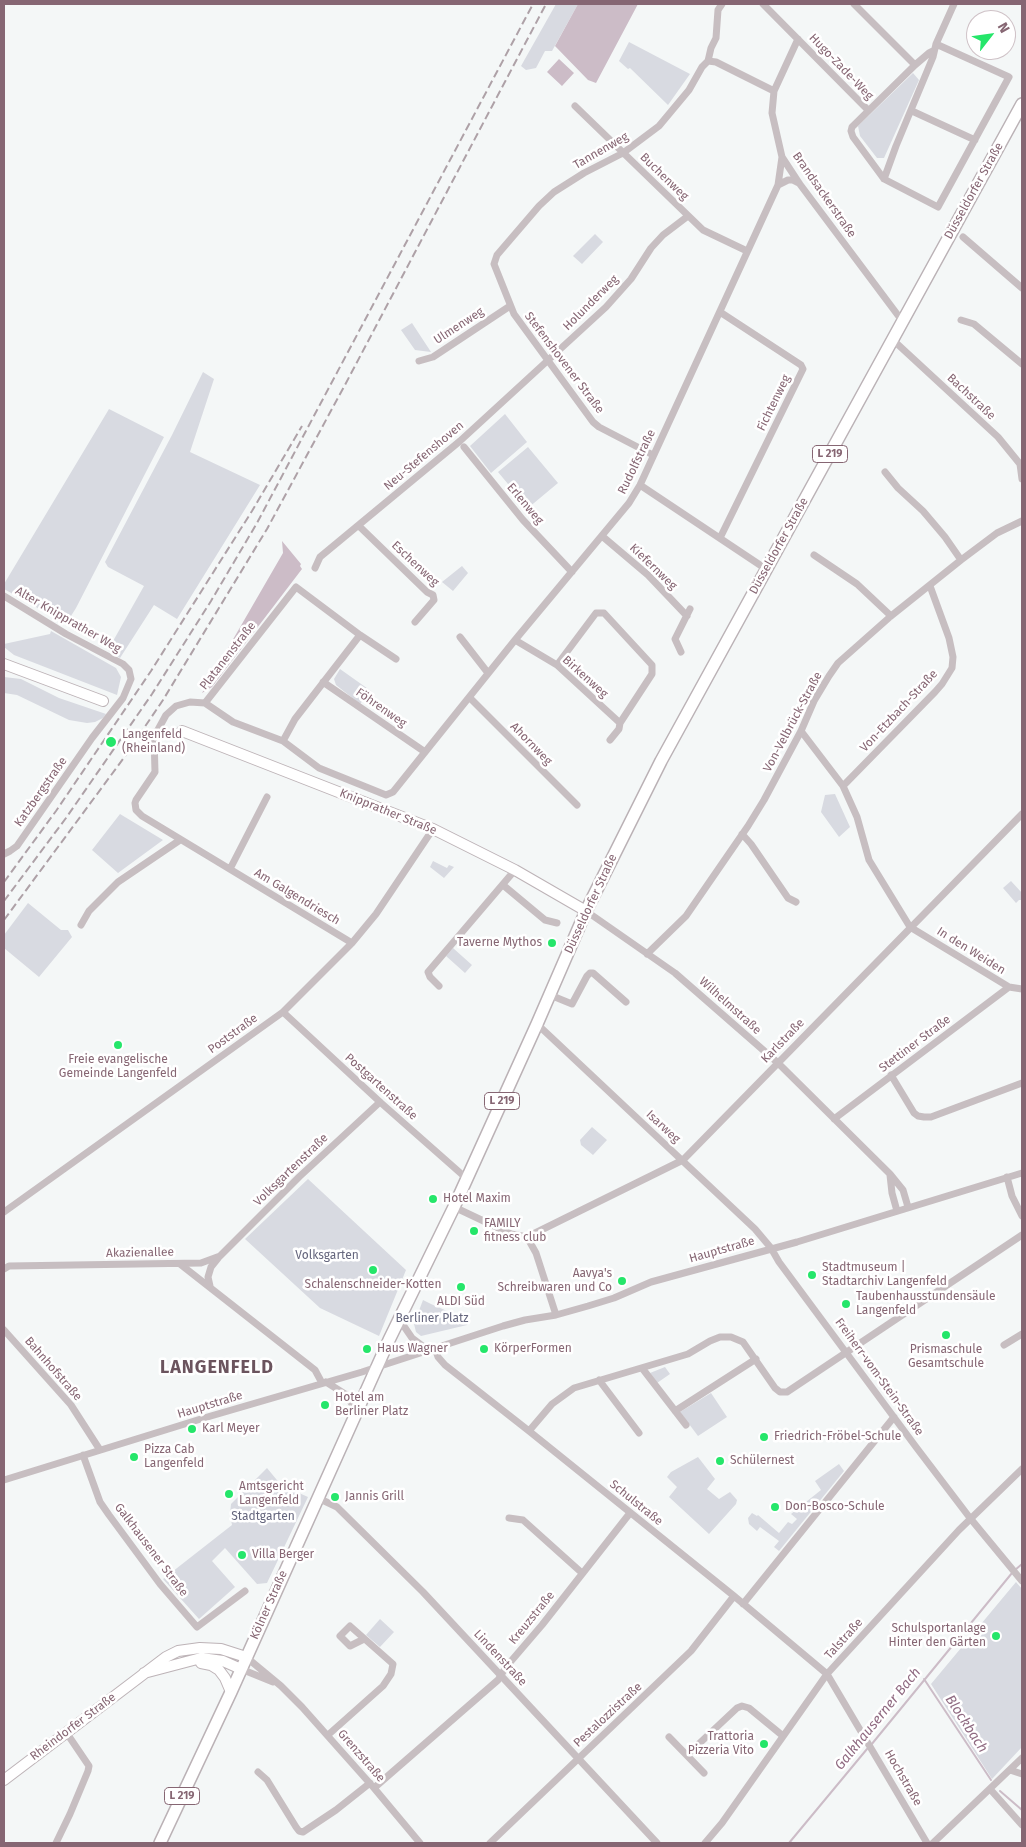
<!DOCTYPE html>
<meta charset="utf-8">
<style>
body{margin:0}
#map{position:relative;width:1026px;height:1847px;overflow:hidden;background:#f4f7f7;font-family:"Fira Sans",sans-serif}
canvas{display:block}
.frame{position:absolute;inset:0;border:5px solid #866673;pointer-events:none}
.north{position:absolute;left:966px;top:10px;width:50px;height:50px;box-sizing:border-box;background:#fff;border:1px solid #cfc2c7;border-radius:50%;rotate:60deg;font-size:14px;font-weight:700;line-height:20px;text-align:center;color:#866673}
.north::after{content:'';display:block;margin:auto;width:18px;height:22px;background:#25e66a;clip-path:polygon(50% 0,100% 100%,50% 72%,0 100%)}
</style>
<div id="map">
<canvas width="1026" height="1847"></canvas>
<div class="frame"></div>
<div class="north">N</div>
</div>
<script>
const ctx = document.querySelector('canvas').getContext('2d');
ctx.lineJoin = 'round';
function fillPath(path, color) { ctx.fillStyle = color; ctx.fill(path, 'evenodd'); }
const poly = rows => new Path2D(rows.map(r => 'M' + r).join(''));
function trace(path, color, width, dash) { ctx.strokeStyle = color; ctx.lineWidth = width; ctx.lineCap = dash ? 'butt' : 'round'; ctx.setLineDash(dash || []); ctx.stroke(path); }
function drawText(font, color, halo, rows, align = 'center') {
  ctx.font = font + ' "Fira Sans",sans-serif'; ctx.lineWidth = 5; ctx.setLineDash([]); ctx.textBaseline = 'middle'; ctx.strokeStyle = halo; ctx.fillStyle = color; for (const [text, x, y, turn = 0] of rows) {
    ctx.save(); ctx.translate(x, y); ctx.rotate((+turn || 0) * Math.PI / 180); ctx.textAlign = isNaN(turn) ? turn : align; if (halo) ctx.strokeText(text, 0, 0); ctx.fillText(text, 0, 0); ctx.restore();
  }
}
fillPath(poly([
 [556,4,578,4,552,51,545,51,536,68,526,70,521,66],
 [629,42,690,74,668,105,630,68,628,69,619,61],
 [913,73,919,80,884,158,877,158,860,136,858,126],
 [595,234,603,242,582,264,573,256],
 [412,323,431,352,415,350,401,330],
 [203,372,214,379,190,452,260,485,177,619,154,605,120,658,108,650,144,586,108,567,105,562,172,435],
 [109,409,164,437,76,608,66,624,4,589,4,584],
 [505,414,527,442,491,473,470,446],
 [528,447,558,483,528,508,498,472],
 [462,566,468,573,453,591,442,582],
 [51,631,116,668,121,677,117,695,14,655,4,647,4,644,50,634],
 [340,669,371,691,360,704,336,685,334,679],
 [4,677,21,679,59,698,106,714,103,718,95,722,87,723,69,720,17,695,4,693],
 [835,794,850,827,839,837,821,812,825,795],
 [120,814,163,840,118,873,92,850],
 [433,861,447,868,449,865,454,867,444,878,430,867],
 [1011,881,1022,893,1022,900,1019,900,1016,903,1003,888],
 [28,903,61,930,68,930,72,937,39,977,4,948,4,935],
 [453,948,472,965,465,973,446,956],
 [592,1127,607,1140,593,1155,581,1145,580,1140],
 [308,1179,406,1270,379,1336,320,1308,245,1239],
 [423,1300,431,1304,470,1321,467,1325,421,1336,416,1332,414,1324],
 [665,1367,670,1374,657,1383,650,1373],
 [711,1393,727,1417,698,1436,680,1412],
 [698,1457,715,1479,707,1489,719,1499,730,1492,737,1500,736,1504,709,1534,669,1497,677,1487,667,1477,671,1472],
 [839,1464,844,1471,779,1551,774,1547,779,1541,760,1527,757,1531,749,1524,748,1518,752,1513,757,1516,758,1515,779,1533,788,1522,792,1524,797,1519,791,1514,821,1490,815,1481],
 [267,1468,281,1485,308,1497,267,1583,257,1584,225,1548,212,1561,235,1587,199,1619,163,1579,232,1525,230,1514,231,1504],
 [1016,1582,1022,1589,1022,1747,992,1779,931,1684],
 [380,1619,394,1632,380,1647,366,1635]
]), '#d8dae1');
fillPath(poly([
 [578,4,638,4,596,83,588,80,555,46],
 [559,59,574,73,562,86,547,72],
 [282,541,301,564,300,566,302,569,212,687,202,693,283,553]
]), '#ccbcc7');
trace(poly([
 [1015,1570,1022,1564],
 [924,1679,991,1780],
 [871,1745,1012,1573],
 [1000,1791,1022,1810],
 [789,1843,867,1749]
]), '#ccbcc7', 2);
const secondary = poly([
 [4,664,103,701],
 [182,731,433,829,515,870,586,911],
 [201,1663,211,1665,219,1670,225,1678,231,1692],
 [144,1673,201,1658,223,1661,241,1669],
 [4,1780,166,1657,178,1651,200,1648,221,1649,246,1657]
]);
const primary = poly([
 [160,1843,231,1692,389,1340,454,1207,537,1024,586,911,661,761,1022,104]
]);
trace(secondary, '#bdb3b7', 12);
trace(primary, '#bbb2b6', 14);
trace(poly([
 [763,4,868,110],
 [854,4,915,65],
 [798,39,774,91,772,113,782,157,799,183,903,322],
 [933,51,929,53,915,65,852,127,851,131,853,137,884,179,938,207,1009,77,936,44],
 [708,61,711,48,716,38,718,10,722,4],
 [575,106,703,230,747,251],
 [912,111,975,140],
 [884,179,896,146,933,57,936,44,954,4],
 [778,185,788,180,793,180,799,183],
 [963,237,1022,288],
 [961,320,974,324,1022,364],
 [893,340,998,437,1020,464,1022,479],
 [419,361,433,357,510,306],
 [464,447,523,520,572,572],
 [653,455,599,427,593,422,514,314,494,264,497,255,539,206,554,192,584,173,623,153,659,126,689,90,702,67,708,61,716,62,774,91],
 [885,472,898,488,923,511,945,537,961,560],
 [640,485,766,569],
 [359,526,427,592,433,595,434,600,415,622],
 [602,536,648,575,687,616],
 [720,538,803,369,801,365,720,312],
 [814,555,857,584,891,616],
 [315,568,320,557,460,441,606,307,631,279,651,248,663,235,688,216],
 [4,596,66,634,123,664,129,670,131,679,123,698,92,738,17,846,10,851,4,854],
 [360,635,396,659],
 [460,637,488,673],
 [515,640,557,665,620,723,619,729,610,740],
 [681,652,675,639,690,609],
 [557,665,596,613,604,613,652,665,652,674,620,723],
 [323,682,425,752],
 [470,698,577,805],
 [205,703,190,702,176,706,166,715,154,737,155,772,136,800,135,803,136,810,142,816,352,943],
 [801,731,843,786,857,817,869,860,910,927,1009,987,1022,989],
 [283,741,295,719,360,635,296,587,205,703,233,722,283,741,319,768,386,795,393,792,515,640,629,503,640,485,778,185,782,157],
 [843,786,935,692,942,684,952,668,953,657,949,638,930,586],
 [742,834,751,844,788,898,796,902],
 [230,869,267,797],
 [503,885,545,920,557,923],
 [586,911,675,973,778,1063,890,1174,903,1190,908,1207],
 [81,925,89,911,118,882,180,840],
 [647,954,686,916,748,826,764,800,801,731,814,701,829,676,838,663,891,616,961,560,997,533,1022,521],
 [439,986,430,977,428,972,515,870],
 [550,995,572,1004,587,976,590,973,593,973,626,1002],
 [283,1012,380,1102,466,1178],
 [537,1024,755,1229,771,1248,779,1262,916,1447,970,1518,1022,1581],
 [891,1075,914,1113,918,1116,924,1117,931,1117,1022,1083],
 [834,1119,1009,987],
 [890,1175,892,1193,897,1211],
 [1007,1177,1012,1196,1022,1216],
 [454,1207,511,1234,527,1237,683,1160,1022,814],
 [4,1212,283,1012,352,943,376,914,433,829],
 [527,1237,536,1253,556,1315],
 [180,1264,315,1370,322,1383],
 [4,1269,9,1266,201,1263,220,1256,299,1177,380,1102],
 [210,1286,208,1277,211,1267,219,1257],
 [399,1319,412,1338,428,1350],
 [4,1330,71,1405,100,1450],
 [1004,1345,1022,1334],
 [435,1348,438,1357,445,1365,529,1431,734,1596,827,1674,927,1843],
 [642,1368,686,1425],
 [599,1380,639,1433],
 [326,1382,345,1394,357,1411],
 [675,1411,756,1359],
 [529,1431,552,1404,574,1388,688,1354,710,1341,720,1337,731,1337,743,1342,775,1388,780,1392,787,1392,1022,1235],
 [83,1455,100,1502,109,1515,160,1584,197,1627,245,1591],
 [4,1480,204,1418,362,1372,503,1326,525,1320,556,1315,588,1306,614,1298,651,1282,797,1242,1022,1173],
 [318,1498,337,1507,423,1592,657,1843],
 [509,1518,523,1520,582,1573],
 [743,1604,894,1417],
 [246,1657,281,1686,302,1707,374,1788,420,1843],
 [241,1669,273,1682],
 [328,1735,383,1686,391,1674,393,1664,350,1626,340,1636,350,1646,364,1639],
 [669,1737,704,1773],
 [687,1755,737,1708,742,1706,749,1708,783,1736],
 [1010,1770,1022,1774],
 [258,1772,267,1780,296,1827,299,1831,303,1832,336,1810,370,1783],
 [374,1788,498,1680,506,1667,542,1625,630,1513],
 [990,1789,1022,1825],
 [56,1843,70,1814,88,1771,89,1766,66,1732],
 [490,1843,691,1651,734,1596],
 [705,1843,722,1823,827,1674,959,1530,1022,1469],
 [933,1843,1022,1758]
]), '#c7bec1', 7);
trace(secondary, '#fff', 10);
trace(primary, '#fff', 11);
trace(poly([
 [4,882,56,811,151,671,252,511,302,426],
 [4,901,66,818,152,694,211,601,257,523,533,4],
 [4,920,123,759,163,700,267,529,346,383,546,4]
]), '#aea1a7', 2, [8, 4]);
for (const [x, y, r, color] of [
 [111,742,6,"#25e66a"],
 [552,943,5,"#25e66a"],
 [118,1045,5,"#25e66a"],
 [433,1199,5,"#25e66a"],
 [474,1231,5,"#25e66a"],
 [373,1270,5,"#25e66a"],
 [812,1275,5,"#25e66a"],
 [622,1281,5,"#25e66a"],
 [461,1287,5,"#25e66a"],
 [846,1304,5,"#25e66a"],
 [946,1335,5,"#25e66a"],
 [367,1349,5,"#25e66a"],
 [484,1349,5,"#25e66a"],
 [325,1405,5,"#25e66a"],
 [192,1429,5,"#25e66a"],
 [764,1437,5,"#25e66a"],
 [134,1457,5,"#25e66a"],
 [720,1461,5,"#25e66a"],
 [229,1494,5,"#25e66a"],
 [335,1497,5,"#25e66a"],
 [775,1507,5,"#25e66a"],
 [242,1555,5,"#25e66a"],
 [996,1636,5,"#25e66a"],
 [764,1744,5,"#25e66a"]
]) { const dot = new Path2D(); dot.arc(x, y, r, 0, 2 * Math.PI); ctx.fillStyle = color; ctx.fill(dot); trace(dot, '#fff', 2); }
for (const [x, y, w] of [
 [830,454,35],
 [502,1101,35],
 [182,1796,35]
]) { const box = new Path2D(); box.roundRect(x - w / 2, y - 8.5, w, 17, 4); ctx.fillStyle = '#fff'; ctx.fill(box); trace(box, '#866673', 1); }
drawText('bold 11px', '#866673', null, [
 ["L 219",830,454],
 ["L 219",502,1101],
 ["L 219",182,1796]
]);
drawText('12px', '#866673', '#fff', [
 ["Hugo-Zade-Weg",841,67,46],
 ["Tannenweg",601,151,-30],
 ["Buchenweg",664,177,44],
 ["Düsseldorfer Straße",974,191,-61],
 ["Brandsackerstraße",824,195,55],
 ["Holunderweg",591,303,-45],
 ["Ulmenweg",459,326,-33],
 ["Stefenshovener Straße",564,363,53],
 ["Bachstraße",971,397,43],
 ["Fichtenweg",774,403,-64],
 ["Neu-Stefenshoven",424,456,-40],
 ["Rudolfstraße",637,462,-64],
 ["Erlenweg",525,504,50],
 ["Düsseldorfer Straße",779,546,-61],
 ["Eschenweg",415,564,43],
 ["Kiefernweg",653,567,44],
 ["Alter Knipprather Weg",68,620,30],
 ["Platanenstraße",228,656,-52],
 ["Birkenweg",585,677,42],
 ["Föhrenweg",381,708,35],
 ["Von-Etzbach-Straße",899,711,-47],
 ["Von-Velbrück-Straße",793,722,-62],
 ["Ahornweg",531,744,46],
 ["Katzbergstraße",41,792,-55],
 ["Knipprather Straße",388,812,22],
 ["Am Galgendriesch",297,897,31],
 ["Düsseldorfer Straße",591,904,-65],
 ["In den Weiden",971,951,32],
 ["Wilhelmstraße",730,1006,42],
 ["Poststraße",233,1034,-36],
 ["Karlstraße",783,1041,-46],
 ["Stettiner Straße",915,1044,-37],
 ["Postgartenstraße",381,1087,42],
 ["Isarweg",663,1127,43],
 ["Volksgartenstraße",291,1170,-44],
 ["Hauptstraße",722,1250,-16],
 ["Akazienallee",140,1253,-1],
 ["Bahnhofstraße",53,1369,49],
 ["Freiherr-vom-Stein-Straße",879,1377,54],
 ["Hauptstraße",210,1405,-17],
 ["Schulstraße",636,1503,39],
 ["Galkhausener Straße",151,1550,53],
 ["Kölner Straße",269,1605,-66],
 ["Kreuzstraße",532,1618,-51],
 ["Talstraße",844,1639,-48],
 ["Lindenstraße",500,1658,47],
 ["Pestalozzistraße",608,1715,-43],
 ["Rheindorfer Straße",73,1727,-37],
 ["Grenzstraße",361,1756,49],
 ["Hochstraße",903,1778,60]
]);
drawText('12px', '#866673', '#fff', [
 ["Langenfeld",122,735],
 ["(Rheinland)",122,749],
 ["Taverne Mythos",542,943,"right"],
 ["Freie evangelische",118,1060,"center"],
 ["Gemeinde Langenfeld",118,1074,"center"],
 ["Hotel Maxim",443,1199],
 ["FAMILY",484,1224],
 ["fitness club",484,1238],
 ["Stadtmuseum |",822,1268],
 ["Stadtarchiv Langenfeld",822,1282],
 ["Aavya's",612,1274,"right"],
 ["Schreibwaren und Co",612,1288,"right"],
 ["Schalenschneider-Kotten",373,1285,"center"],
 ["Taubenhausstundensäule",856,1297],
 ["Langenfeld",856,1311],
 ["ALDI Süd",461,1302,"center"],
 ["Haus Wagner",377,1349],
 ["KörperFormen",494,1349],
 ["Prismaschule",946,1350,"center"],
 ["Gesamtschule",946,1364,"center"],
 ["Hotel am",335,1398],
 ["Berliner Platz",335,1412],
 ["Karl Meyer",202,1429],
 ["Friedrich-Fröbel-Schule",774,1437],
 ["Pizza Cab",144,1450],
 ["Langenfeld",144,1464],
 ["Schülernest",730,1461],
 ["Amtsgericht",239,1487],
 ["Langenfeld",239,1501],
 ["Jannis Grill",345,1497],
 ["Don-Bosco-Schule",785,1507],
 ["Villa Berger",252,1555],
 ["Schulsportanlage",986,1629,"right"],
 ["Hinter den Gärten",986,1643,"right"],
 ["Trattoria",754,1737,"right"],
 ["Pizzeria Vito",754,1751,"right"]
], 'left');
drawText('12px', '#65667d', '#fff', [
 ["Volksgarten",327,1256],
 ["Berliner Platz",432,1319],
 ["Stadtgarten",263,1517]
]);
drawText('italic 14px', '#906b82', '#fff', [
 ["Galkhauserner Bach",878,1719,-51],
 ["Blockbach",966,1724,57]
]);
ctx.letterSpacing = '1px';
drawText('bold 18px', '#6b545e', '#fff', [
 ["LANGENFELD",217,1368]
]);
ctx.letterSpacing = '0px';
</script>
